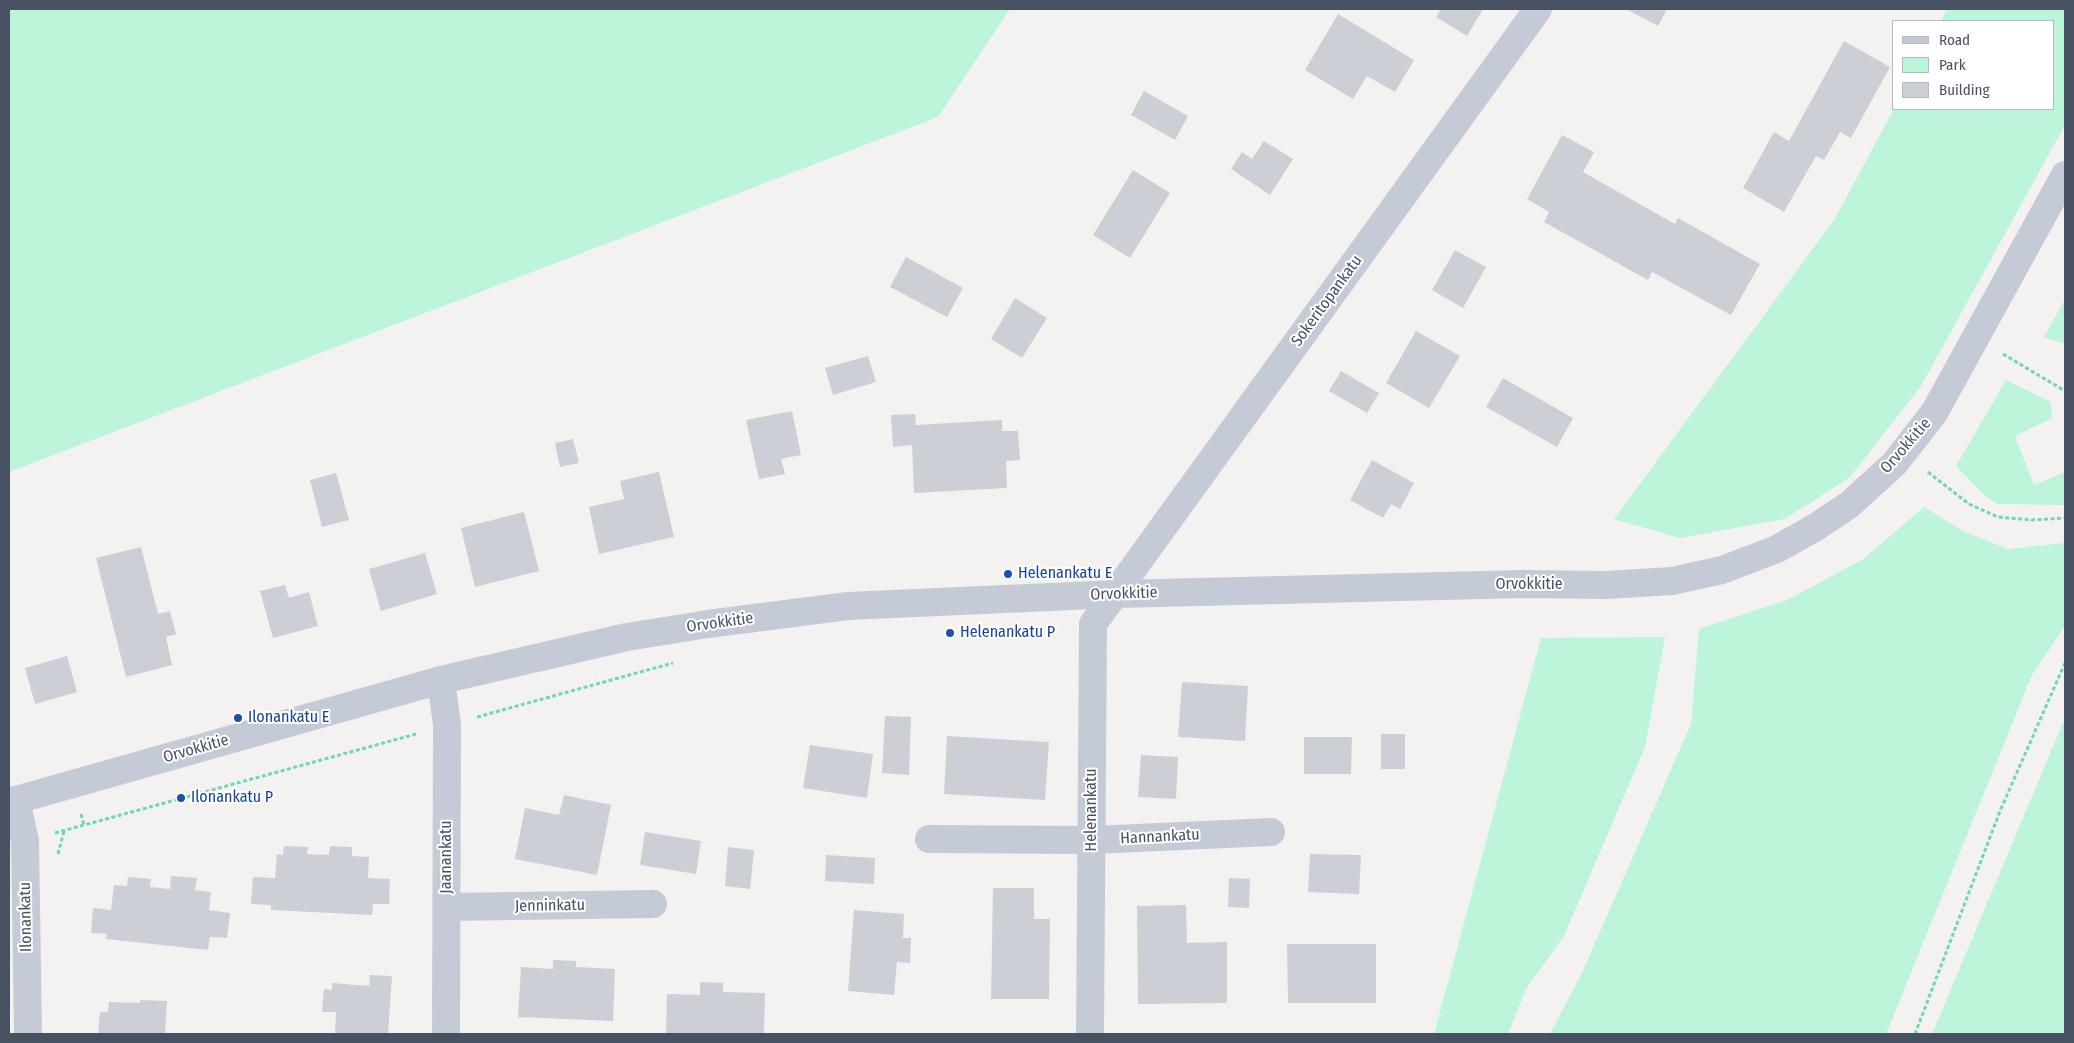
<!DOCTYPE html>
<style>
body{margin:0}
#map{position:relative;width:2074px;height:1043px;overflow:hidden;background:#f4f2f1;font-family:"Fira Sans Condensed",sans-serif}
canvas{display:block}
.frame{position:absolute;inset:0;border:10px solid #475161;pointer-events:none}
.legend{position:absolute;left:1892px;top:20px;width:162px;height:90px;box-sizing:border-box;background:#fff;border:1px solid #b5b9c0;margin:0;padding:6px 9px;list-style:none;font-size:15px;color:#475161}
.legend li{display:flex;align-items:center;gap:10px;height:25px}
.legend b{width:25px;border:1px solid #b5b9c0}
</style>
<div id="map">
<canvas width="2074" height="1043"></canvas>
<div class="frame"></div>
<ul class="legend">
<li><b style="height:6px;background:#c4cbd7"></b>Road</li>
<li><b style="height:14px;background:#bdf5da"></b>Park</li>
<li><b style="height:14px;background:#cdcfd7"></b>Building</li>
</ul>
</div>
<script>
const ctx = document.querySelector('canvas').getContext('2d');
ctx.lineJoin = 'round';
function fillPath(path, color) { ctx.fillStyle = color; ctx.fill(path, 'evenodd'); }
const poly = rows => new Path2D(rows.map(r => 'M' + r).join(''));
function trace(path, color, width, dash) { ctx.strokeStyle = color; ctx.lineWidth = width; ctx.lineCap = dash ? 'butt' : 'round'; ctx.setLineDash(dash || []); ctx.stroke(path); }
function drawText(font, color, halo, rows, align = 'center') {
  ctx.font = font + ' "Fira Sans Condensed",sans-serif'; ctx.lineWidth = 4; ctx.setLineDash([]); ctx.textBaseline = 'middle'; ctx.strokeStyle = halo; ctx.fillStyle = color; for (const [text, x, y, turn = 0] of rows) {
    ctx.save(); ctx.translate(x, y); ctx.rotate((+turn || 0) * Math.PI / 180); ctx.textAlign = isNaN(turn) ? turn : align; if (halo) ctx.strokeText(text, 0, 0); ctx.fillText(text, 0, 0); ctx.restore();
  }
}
fillPath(poly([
 [9,9,1010,9,938,117,9,472],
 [1947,9,2065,9,2065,125,1921,386,1850,477,1785,519,1680,538,1614,519,1834,220,1894,109,2053,109,2053,21,1941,21],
 [2065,299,2065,344,2044,337],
 [2006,380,2051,402,2052,418,2015,436,2034,485,2065,472,2065,505,1996,504,1983,494,1956,466],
 [1924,507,1963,531,2008,549,2065,543,2065,626,2032,675,1886,1034,1550,1034,1581,975,1691,724,1699,629,1787,600,1862,560],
 [1665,637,1645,747,1564,936,1526,989,1508,1034,1434,1034,1541,638],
 [2065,718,2065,1034,1932,1034]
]), '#bdf5da');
fillPath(poly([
 [1441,9,1483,9,1467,36,1436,17],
 [1626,9,1667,9,1658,26],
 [1338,14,1414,60,1395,92,1367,76,1353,99,1305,70],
 [1844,41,1890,67,1851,138,1840,132,1824,160,1816,156,1784,212,1743,188,1774,132,1789,141],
 [1144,91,1188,116,1175,140,1131,115],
 [1562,135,1594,152,1583,172,1675,224,1678,218,1760,264,1731,315,1652,272,1648,280,1544,222,1549,212,1527,199],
 [1264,141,1293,159,1270,195,1231,169,1242,152,1252,159],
 [1133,170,1170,193,1130,258,1093,235],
 [1455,250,1486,267,1463,308,1432,290],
 [906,257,963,288,947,317,890,287],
 [1015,298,1047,318,1022,358,991,339],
 [1416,331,1460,356,1429,408,1386,383],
 [868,356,876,382,833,395,825,368],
 [1341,371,1379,393,1367,413,1329,391],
 [1503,378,1573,418,1557,447,1486,407],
 [792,411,801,455,781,459,785,474,759,479,746,420],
 [915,414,916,425,1002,420,1002,431,1018,431,1020,460,1006,461,1007,488,914,493,912,445,893,447,891,415],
 [573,439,579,463,560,467,555,443],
 [1372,460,1414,483,1400,509,1391,504,1383,518,1350,500],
 [659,472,674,537,599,554,589,507,624,499,620,481],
 [336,473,349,520,322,527,310,480],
 [524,512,539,571,475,587,461,528],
 [141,547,158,614,170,611,176,634,166,637,172,665,126,677,96,558],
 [425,553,437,594,381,611,369,569],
 [285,585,289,598,309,592,318,626,273,638,260,591],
 [67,656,77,692,35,704,25,668],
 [1182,682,1248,686,1245,741,1178,737],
 [885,716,911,717,909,775,882,773],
 [1381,734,1405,734,1405,769,1381,769],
 [947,736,1049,742,1045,800,944,794],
 [1304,737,1352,737,1351,774,1304,774],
 [810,745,873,754,867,798,803,788],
 [1141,755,1178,757,1176,799,1138,797],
 [564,795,611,805,597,875,515,859,525,808,559,815],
 [645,832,701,841,696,874,640,865],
 [284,846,308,847,307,854,329,855,330,846,352,847,352,856,369,857,368,878,390,879,389,904,373,904,372,915,271,910,271,905,251,904,253,877,275,878,277,854,283,855],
 [728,847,754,850,750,889,725,886],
 [1310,854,1361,855,1359,894,1308,892],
 [826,855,875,858,874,884,825,881],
 [171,876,197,878,195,890,211,892,209,910,230,913,227,938,210,937,208,950,106,939,107,934,91,933,93,908,111,910,114,885,127,886,128,877,151,879,150,887,170,889],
 [1229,878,1250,879,1249,908,1228,907],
 [993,888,1034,888,1034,919,1050,919,1049,999,991,999],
 [1186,905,1187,943,1227,942,1227,1003,1138,1004,1137,906],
 [854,910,904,914,903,938,911,938,910,963,897,962,894,995,848,991],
 [1287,944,1376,944,1376,1003,1288,1003],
 [553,960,576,961,576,967,615,969,613,1021,518,1017,521,967,553,969],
 [370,975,392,976,388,1034,335,1034,336,1012,322,1012,324,989,332,990,332,983,369,986],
 [700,982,723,983,723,992,765,993,764,1034,666,1034,667,994,700,995],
 [140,1000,167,1001,165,1034,98,1034,100,1012,108,1012,109,1002,140,1003]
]), '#cdcfd7');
trace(poly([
 [2003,354,2065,391],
 [1928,472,1969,504,1998,517,2032,520,2065,518],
 [477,717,673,663],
 [81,814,84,825],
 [55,833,416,734],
 [58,854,64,831],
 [1915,1034,2000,811,2065,663]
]), '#70d7b2', 3, [4, 2.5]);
trace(poly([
 [441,680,447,725,446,1034],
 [16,800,25,841,28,1034],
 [929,839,1092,840,1271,832],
 [447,907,653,904],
 [1090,1034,1093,624,1538,9]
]), '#c4cbd7', 28);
trace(poly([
 [9,802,441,680,627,637,708,624,848,606,1117,594,1524,584,1606,585,1672,581,1722,570,1777,549,1816,527,1849,505,1894,464,1934,413,2065,175]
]), '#c4cbd7', 28);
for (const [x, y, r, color] of [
 [1008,574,5,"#1a4fb4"],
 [950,633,5,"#1a4fb4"],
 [238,718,5,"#1a4fb4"],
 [181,798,5,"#1a4fb4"]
]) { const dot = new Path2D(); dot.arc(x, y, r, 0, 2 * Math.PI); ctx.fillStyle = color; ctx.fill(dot); trace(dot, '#fff', 2); }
drawText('16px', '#475161', '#fff', [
 ["Sokeritopankatu",1327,301,-54],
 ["Orvokkitie",1906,446,-49],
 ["Orvokkitie",1529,585],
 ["Orvokkitie",1124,594,-2],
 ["Orvokkitie",720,623,-8],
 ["Orvokkitie",196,749,-16],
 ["Helenankatu",1092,810,-90],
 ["Hannankatu",1160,837,-3],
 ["Jaanankatu",447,857,-90],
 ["Jenninkatu",550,906,-1],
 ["Ilonankatu",26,917,-91]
]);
drawText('16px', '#164399', '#fff', [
 ["Helenankatu E",1018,574],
 ["Helenankatu P",960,633],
 ["Ilonankatu E",248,718],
 ["Ilonankatu P",191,798]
], 'left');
</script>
